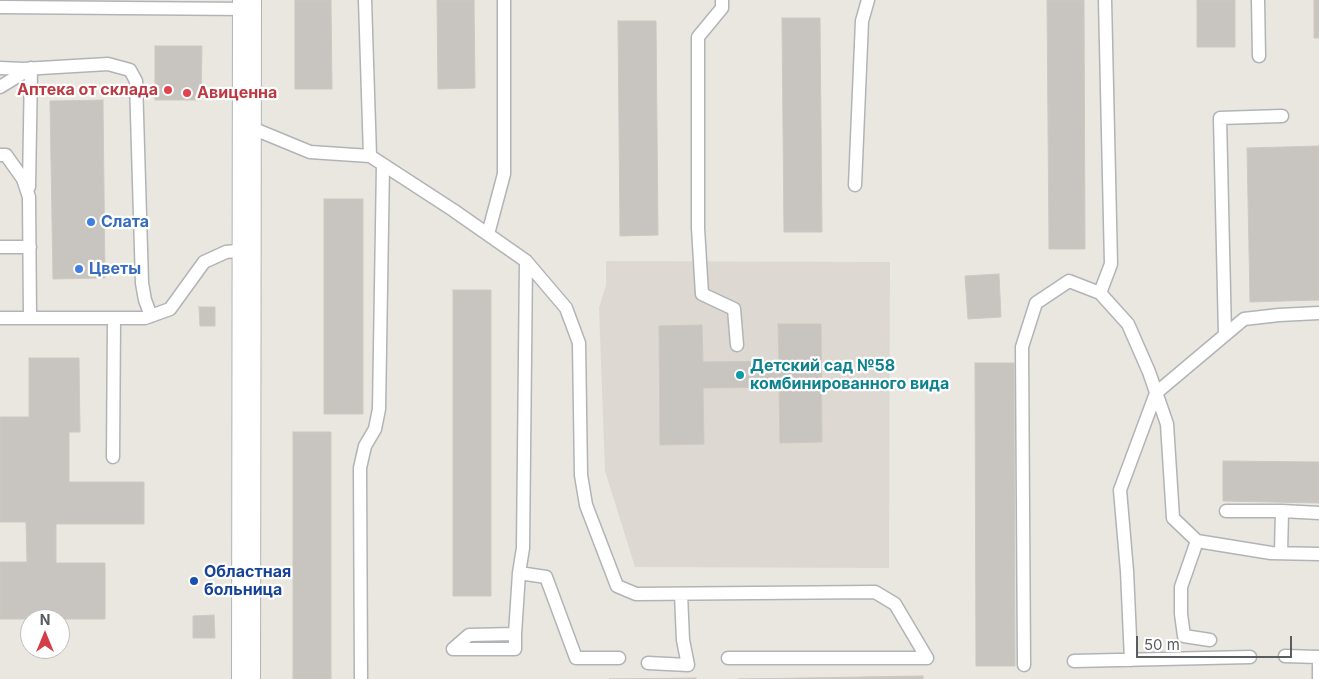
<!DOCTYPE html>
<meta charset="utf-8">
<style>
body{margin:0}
#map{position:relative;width:1319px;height:679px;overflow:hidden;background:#eae7e1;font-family:Inter,sans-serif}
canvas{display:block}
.north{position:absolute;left:20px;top:609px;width:50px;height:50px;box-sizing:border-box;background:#fff;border:1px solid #bdbebf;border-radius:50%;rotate:0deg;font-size:14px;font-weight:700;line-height:20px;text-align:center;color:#595d60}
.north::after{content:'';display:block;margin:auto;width:18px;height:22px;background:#d33e48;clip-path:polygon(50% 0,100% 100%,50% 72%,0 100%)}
.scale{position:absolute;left:1136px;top:636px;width:156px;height:22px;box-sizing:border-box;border:2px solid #595d60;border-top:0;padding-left:6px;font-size:15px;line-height:18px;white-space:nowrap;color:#595d60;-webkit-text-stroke:4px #fff;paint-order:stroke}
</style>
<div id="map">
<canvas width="1319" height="679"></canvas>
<div class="north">N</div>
<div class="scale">50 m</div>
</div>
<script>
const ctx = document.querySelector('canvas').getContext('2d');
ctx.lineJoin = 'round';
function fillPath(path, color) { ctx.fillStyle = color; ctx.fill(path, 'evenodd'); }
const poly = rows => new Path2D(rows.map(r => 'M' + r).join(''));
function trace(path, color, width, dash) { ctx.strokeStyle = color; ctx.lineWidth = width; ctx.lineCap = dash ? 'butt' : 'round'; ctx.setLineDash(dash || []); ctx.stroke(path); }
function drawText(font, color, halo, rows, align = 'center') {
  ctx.font = font + ' Inter,sans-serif'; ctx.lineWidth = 4.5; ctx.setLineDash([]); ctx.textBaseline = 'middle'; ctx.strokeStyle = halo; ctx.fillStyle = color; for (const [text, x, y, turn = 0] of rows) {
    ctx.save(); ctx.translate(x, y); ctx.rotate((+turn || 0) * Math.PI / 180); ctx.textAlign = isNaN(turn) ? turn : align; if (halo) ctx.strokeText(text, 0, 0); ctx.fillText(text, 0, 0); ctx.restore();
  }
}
fillPath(poly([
 [606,261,890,262,889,568,635,567,605,471,599,308,606,285]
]), '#ddd8d2');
const building = poly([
 [295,0,331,0,332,89,295,89,295,0],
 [437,0,474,0,475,88,438,89,437,0],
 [1047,0,1084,0,1085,249,1049,249,1047,0],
 [1197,0,1235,0,1235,47,1197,47,1197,0],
 [1314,0,1319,0,1319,38,1314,38,1314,0],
 [782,18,820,18,822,232,784,232,782,18],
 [618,21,656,21,658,235,620,236,618,21],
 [155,46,202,46,201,100,155,100,155,46],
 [103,100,105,278,53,279,50,101,103,100],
 [1319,146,1319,300,1250,302,1247,148,1319,146],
 [324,199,363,199,363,414,324,414,324,199],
 [999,274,1001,317,968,319,965,276,999,274],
 [453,290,491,290,491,596,453,596,453,290],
 [199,307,215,307,215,326,200,326,199,307],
 [778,324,821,324,822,442,780,443,779,387,703,388,704,444,660,445,659,326,702,325,703,362,779,361,778,324],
 [29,358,79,358,80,432,69,432,69,482,144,482,144,524,56,524,56,563,105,563,105,619,0,619,0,562,27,562,26,522,0,522,0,417,29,417,29,358],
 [975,363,1014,363,1015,666,976,666,975,363],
 [293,432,331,432,331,679,293,679,293,432],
 [1223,461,1319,462,1319,503,1223,501,1223,461],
 [214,615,215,638,193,638,193,616,214,615],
 [923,676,923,679,738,679,923,676],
 [696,678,696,679,609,679,696,678]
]);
fillPath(building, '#c8c4c0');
trace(building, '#cec8c0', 1);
const service = poly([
 [365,0,370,156],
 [722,0,722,8,698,37,698,228,702,294,734,309,737,345],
 [1258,0,1259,56],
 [0,7,247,9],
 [0,68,23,69,108,64,130,70,136,81,142,283,145,300,151,316],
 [0,87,31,68],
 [247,126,310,152,370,156,453,210,526,261,566,308,579,343,581,475,586,505,617,586,636,594,875,592,895,604,927,658],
 [0,155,6,155,23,179,29,197,30,317],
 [855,185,862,21,868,0],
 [29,187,31,68],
 [488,234,504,174,504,0],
 [0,247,30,247],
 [1100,293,1111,264,1105,0],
 [0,318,145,318,170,309,204,262,226,252,247,250],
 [1225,335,1220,118,1282,116],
 [113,457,114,318],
 [1226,511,1282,511],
 [1197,541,1181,587,1181,614,1184,636,1210,640],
 [1281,553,1282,511,1319,513],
 [519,573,546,577,576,658,619,658],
 [515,634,469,635,453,649,515,649,515,634,519,573,523,548,526,261],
 [1285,656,1319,657],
 [728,658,927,658],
 [1131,660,1127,571,1120,490,1156,393,1244,319,1279,315,1319,313],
 [1074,661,1250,657],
 [1319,661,1319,678],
 [648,663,688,665,683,640,681,594],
 [1024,665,1022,347,1036,303,1069,281,1100,293,1128,324,1149,372,1167,424,1173,518,1197,541,1271,553,1319,554],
 [361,679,360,468,365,446,375,429,379,409,383,165]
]);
const tertiary = poly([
 [246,679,247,0]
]);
trace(service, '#b1b4b7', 15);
trace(tertiary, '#b1b4b7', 30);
trace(service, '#fff', 12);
trace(tertiary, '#fff', 28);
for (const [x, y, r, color] of [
 [168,90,5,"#e0444e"],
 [187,93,5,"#e0444e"],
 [91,222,5,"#3f7fe0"],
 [79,269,5,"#3f7fe0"],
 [740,375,5,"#0f9aa8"],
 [194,581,5,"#1a4fb4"]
]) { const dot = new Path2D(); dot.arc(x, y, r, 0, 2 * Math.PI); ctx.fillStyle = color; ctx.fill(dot); trace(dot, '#fff', 2); }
drawText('bold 16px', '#be3a42', '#fff', [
 ["Аптека от склада",158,90],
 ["Авиценна",197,93,"left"]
], 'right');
drawText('bold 16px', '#366cbe', '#fff', [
 ["Слата",101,222],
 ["Цветы",89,269]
], 'left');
drawText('bold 16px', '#0d838f', '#fff', [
 ["Детский сад №58",750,366],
 ["комбинированного вида",750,384]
], 'left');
drawText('bold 16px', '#164399', '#fff', [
 ["Областная",204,572],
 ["больница",204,590]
], 'left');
</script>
